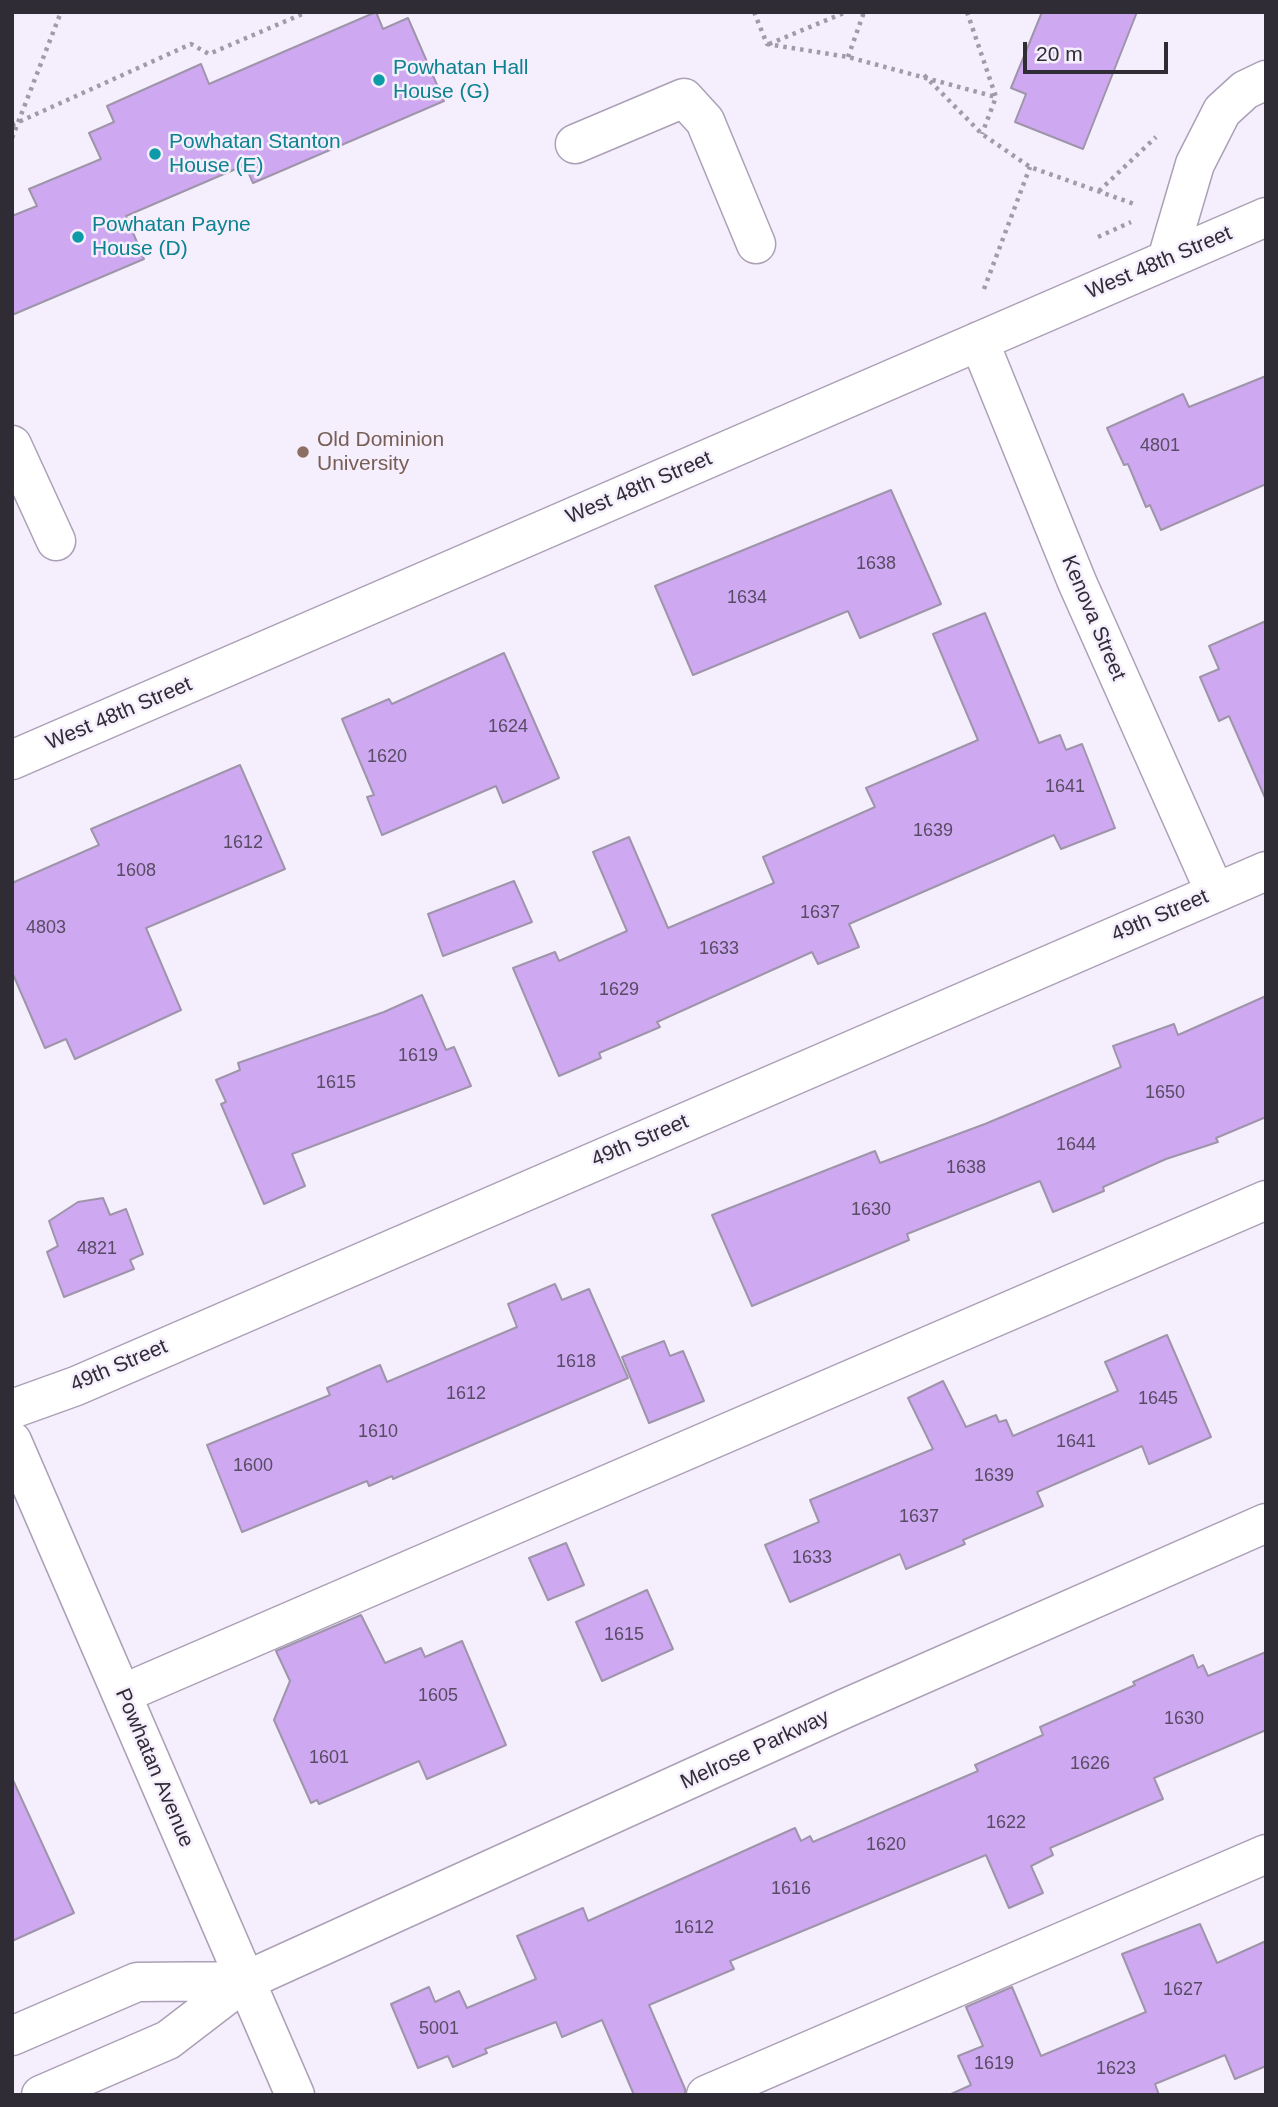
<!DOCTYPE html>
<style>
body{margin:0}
#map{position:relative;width:1278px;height:2107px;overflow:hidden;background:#f5eefd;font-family:Helvetica,sans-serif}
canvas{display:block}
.frame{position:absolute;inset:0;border:14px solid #302c35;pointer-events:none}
.scale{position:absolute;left:1023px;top:42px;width:145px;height:32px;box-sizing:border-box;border:4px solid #302c35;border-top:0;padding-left:9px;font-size:21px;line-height:24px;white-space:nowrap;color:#302c35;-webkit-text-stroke:5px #f5eefd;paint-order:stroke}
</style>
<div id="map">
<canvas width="1278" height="2107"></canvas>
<div class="frame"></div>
<div class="scale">20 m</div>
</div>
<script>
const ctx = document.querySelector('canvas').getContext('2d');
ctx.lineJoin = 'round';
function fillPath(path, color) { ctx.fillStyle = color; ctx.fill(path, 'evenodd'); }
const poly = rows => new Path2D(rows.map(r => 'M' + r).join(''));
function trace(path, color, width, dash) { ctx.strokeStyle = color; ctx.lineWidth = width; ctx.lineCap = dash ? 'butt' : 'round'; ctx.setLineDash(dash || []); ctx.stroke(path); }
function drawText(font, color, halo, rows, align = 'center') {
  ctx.font = font + ' Helvetica,sans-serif'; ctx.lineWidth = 5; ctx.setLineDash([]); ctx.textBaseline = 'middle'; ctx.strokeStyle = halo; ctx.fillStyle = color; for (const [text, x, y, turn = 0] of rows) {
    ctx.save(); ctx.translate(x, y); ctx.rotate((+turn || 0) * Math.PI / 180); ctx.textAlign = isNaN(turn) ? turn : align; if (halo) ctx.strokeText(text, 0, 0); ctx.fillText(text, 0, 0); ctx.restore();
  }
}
const building = poly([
 [376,12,383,29,408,18,444,101,253,183,245,165,126,216,144,259,12,315,12,216,37,206,29,189,101,159,89,133,114,122,107,106,201,64,209,84,376,12],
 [1042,12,1137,12,1083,149,1015,122,1026,94,1011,88,1042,12],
 [1266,376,1266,484,1161,530,1150,505,1146,507,1128,464,1124,465,1107,428,1183,394,1189,407,1266,376],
 [891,490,941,604,860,638,848,611,693,675,655,586,891,490],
 [985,613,1039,743,1060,735,1066,750,1082,744,1115,828,1061,849,1054,835,849,924,859,947,818,964,812,952,657,1022,660,1027,599,1053,601,1058,559,1076,513,968,555,952,559,961,627,931,593,852,629,837,668,928,774,883,763,857,875,807,866,788,978,740,933,634,985,613],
 [1266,621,1266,800,1229,716,1219,721,1200,677,1219,669,1209,646,1266,621],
 [504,653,559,778,503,803,496,786,382,835,367,797,374,795,342,719,389,699,392,704,504,653],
 [240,765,285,869,146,928,181,1010,75,1059,66,1039,45,1048,12,972,12,883,99,845,91,829,240,765],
 [514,881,532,922,443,956,428,914,514,881],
 [422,995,446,1050,454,1047,471,1086,292,1154,305,1186,264,1204,221,1104,226,1102,216,1080,240,1070,238,1063,384,1012,422,995],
 [1266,996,1266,1117,1216,1138,1218,1142,1166,1159,1103,1187,1104,1191,1053,1212,1040,1181,907,1234,909,1240,752,1306,712,1215,875,1151,880,1163,985,1124,1121,1067,1113,1046,1174,1024,1178,1035,1266,996],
 [103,1198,110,1215,126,1209,143,1254,130,1260,134,1269,64,1297,47,1252,58,1246,49,1221,78,1202,103,1198],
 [555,1284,562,1300,589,1289,628,1378,393,1479,392,1476,369,1486,367,1481,242,1532,207,1445,330,1395,327,1388,380,1365,387,1382,517,1327,508,1304,555,1284],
 [1167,1335,1211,1437,1149,1464,1142,1446,1037,1492,1043,1506,963,1540,965,1544,906,1569,900,1554,790,1602,765,1545,819,1522,810,1500,933,1449,908,1398,943,1381,966,1427,996,1415,999,1422,1006,1420,1013,1436,1118,1391,1105,1362,1167,1335],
 [664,1341,670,1356,683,1351,704,1401,649,1423,622,1357,664,1341],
 [566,1543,584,1585,548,1600,529,1558,566,1543],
 [647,1590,673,1649,602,1681,576,1622,647,1590],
 [361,1615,385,1663,421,1648,425,1657,462,1641,506,1745,427,1779,419,1761,319,1804,317,1800,311,1803,274,1720,290,1681,276,1651,361,1615],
 [1266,1652,1266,1730,1154,1778,1163,1799,1050,1848,1053,1855,1031,1866,1043,1893,1009,1908,986,1855,730,1961,734,1969,649,2005,685,2089,685,2095,634,2095,602,2020,562,2037,556,2022,485,2049,487,2053,453,2067,448,2056,418,2068,391,2004,429,1987,435,2002,459,1991,467,2008,536,1979,517,1936,583,1908,588,1921,795,1828,801,1841,810,1836,813,1842,978,1771,975,1765,1043,1735,1040,1727,1135,1685,1133,1682,1193,1655,1198,1668,1203,1665,1208,1676,1266,1652],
 [12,1778,74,1913,12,1941,12,1778],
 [1200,1924,1217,1963,1266,1941,1266,2066,1235,2079,1225,2055,1155,2084,1159,2095,949,2095,971,2085,958,2056,983,2046,966,2007,1012,1987,1041,2056,1146,2012,1122,1954,1200,1924]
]);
fillPath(building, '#cea9f1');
trace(building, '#9f95aa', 2);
const minor = poly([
 [575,144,684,98,705,121,756,244],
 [1167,259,1195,164,1222,111,1245,90,1266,80],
 [979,341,1077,582,1215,892],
 [12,445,56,541],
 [12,760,1266,217],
 [12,1409,76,1386,1266,871],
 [12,1441,295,2095],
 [122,1694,1266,1200],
 [12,2036,137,1982,245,1981],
 [41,2095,168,2040,245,1981,846,1708,1266,1523],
 [706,2095,1266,1854]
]);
trace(minor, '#aba0b6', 41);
trace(poly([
 [754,12,767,44,848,57,996,97],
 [967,12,996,97,982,134],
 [769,44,846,12],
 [848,57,864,12],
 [924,75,982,134,1030,167,1137,205],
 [12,125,191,44,209,54,307,12],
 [12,138,61,12],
 [1099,191,1156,137],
 [1098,237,1131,222],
 [984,289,1030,167]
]), '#a19ba8', 4.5, [3.5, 5]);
trace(minor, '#fff', 38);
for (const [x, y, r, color] of [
 [379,80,7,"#0f9aa8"],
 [155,154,7,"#0f9aa8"],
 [78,237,7,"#0f9aa8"],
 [303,452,7,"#8d6e63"]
]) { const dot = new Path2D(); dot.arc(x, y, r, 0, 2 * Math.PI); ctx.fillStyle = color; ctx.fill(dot); trace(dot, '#f5eefd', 2.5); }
drawText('18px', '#584b64', null, [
 ["4801",1160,446],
 ["1638",876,564],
 ["1634",747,598],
 ["1624",508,727],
 ["1620",387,757],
 ["1641",1065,787],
 ["1639",933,831],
 ["1612",243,843],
 ["1608",136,871],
 ["1637",820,913],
 ["4803",46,928],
 ["1633",719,949],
 ["1629",619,990],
 ["1619",418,1056],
 ["1615",336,1083],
 ["1650",1165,1093],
 ["1644",1076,1145],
 ["1638",966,1168],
 ["1630",871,1210],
 ["4821",97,1249],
 ["1618",576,1362],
 ["1612",466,1394],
 ["1645",1158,1399],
 ["1610",378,1432],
 ["1641",1076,1442],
 ["1600",253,1466],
 ["1639",994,1476],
 ["1637",919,1517],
 ["1633",812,1558],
 ["1615",624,1635],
 ["1605",438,1696],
 ["1630",1184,1719],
 ["1601",329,1758],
 ["1626",1090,1764],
 ["1622",1006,1823],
 ["1620",886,1845],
 ["1616",791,1889],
 ["1612",694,1928],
 ["1627",1183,1990],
 ["5001",439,2029],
 ["1619",994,2064],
 ["1623",1116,2069]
]);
drawText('21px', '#0d838f', '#f5eefd', [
 ["Powhatan Hall",393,68],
 ["House (G)",393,92],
 ["Powhatan Stanton",169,142],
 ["House (E)",169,166],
 ["Powhatan Payne",92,225],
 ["House (D)",92,249]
], 'left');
drawText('21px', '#302c35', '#f5eefd', [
 ["West 48th Street",1159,263,-23],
 ["West 48th Street",639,488,-23],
 ["Kenova Street",1093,618,67],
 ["West 48th Street",119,714,-23],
 ["49th Street",1160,916,-23],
 ["49th Street",640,1141,-23],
 ["49th Street",119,1366,-23],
 ["Melrose Parkway",755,1750,-25],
 ["Powhatan Avenue",154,1768,67]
]);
drawText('21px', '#785e54', '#f5eefd', [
 ["Old Dominion",317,440],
 ["University",317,464]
], 'left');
</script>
